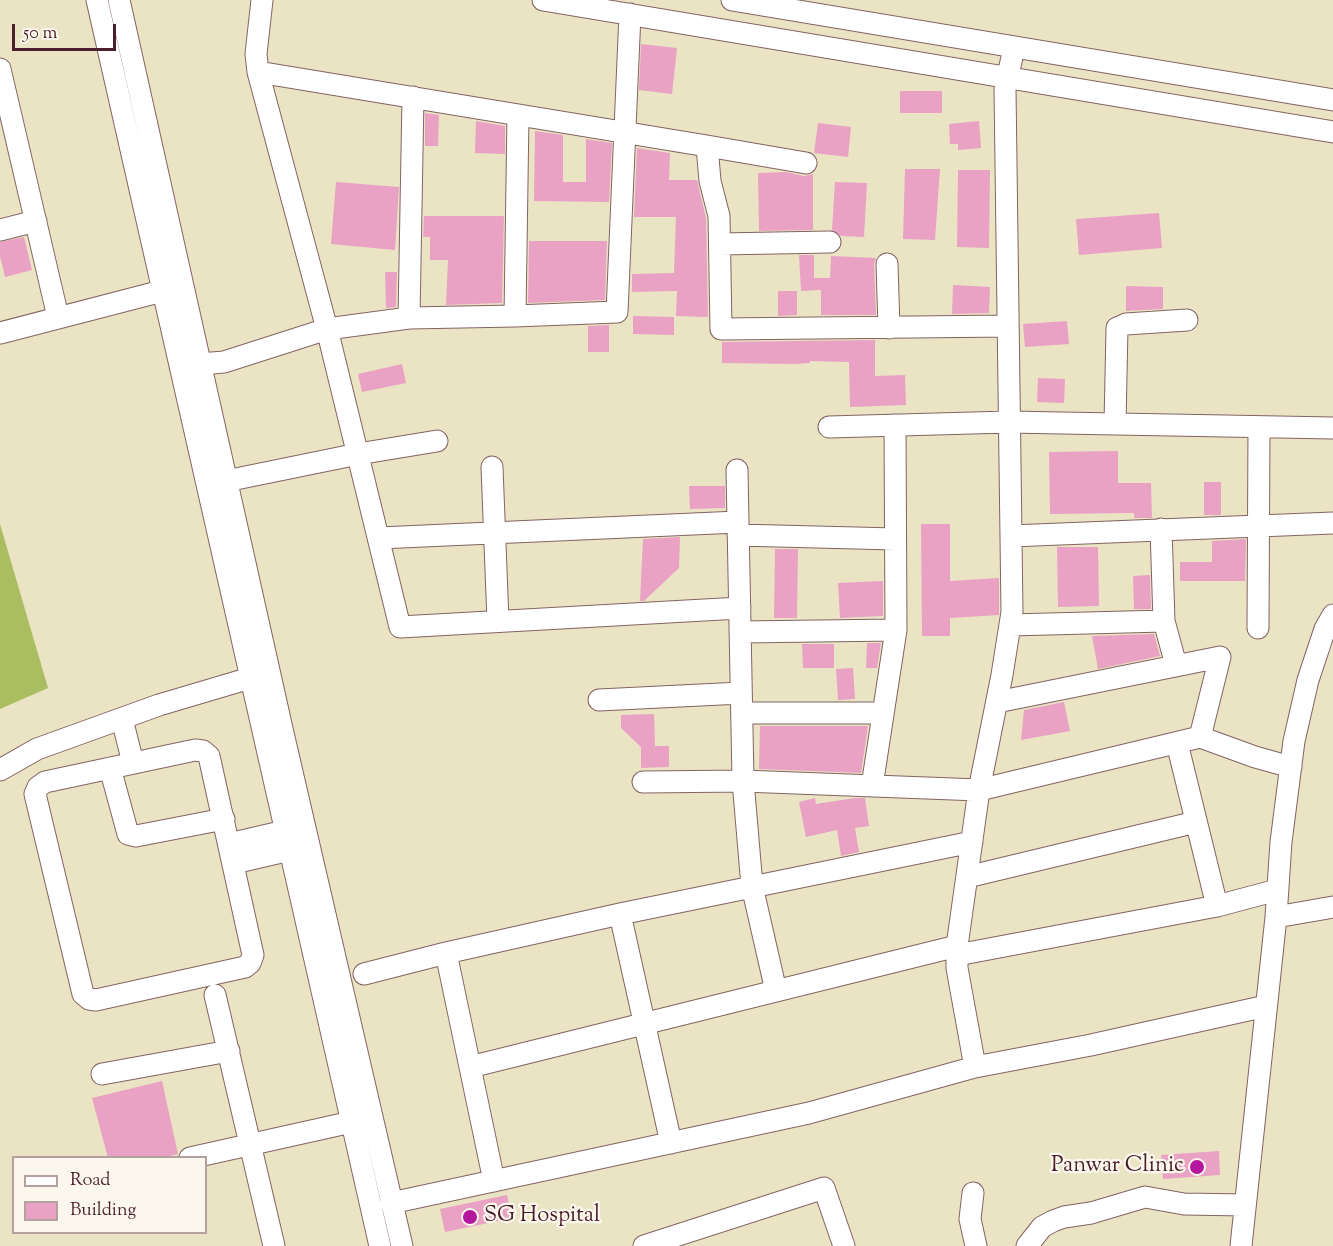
<!DOCTYPE html>
<style>
body{margin:0}
#map{position:relative;width:1333px;height:1246px;overflow:hidden;background:#eae4c5;font-family:"Sorts Mill Goudy",serif}
canvas{display:block}
.legend{position:absolute;left:12px;top:1156px;width:195px;height:78px;box-sizing:border-box;background:#fbf7ec;border:2px solid #b4a19f;margin:0;padding:8px 10px;list-style:none;font-size:18px;color:#4a1f2b}
.legend li{display:flex;align-items:center;gap:12px;height:30px}
.legend b{width:30px;border:2px solid #b4a19f}
.scale{position:absolute;left:12px;top:24px;width:104px;height:27px;box-sizing:border-box;border:3px solid #4a1f2b;border-top:0;padding-left:8px;font-size:18px;line-height:21px;white-space:nowrap;color:#4a1f2b;-webkit-text-stroke:4px #fbf7ec;paint-order:stroke}
</style>
<div id="map">
<canvas width="1333" height="1246"></canvas>
<ul class="legend">
<li><b style="height:8px;background:#fff"></b>Road</li>
<li><b style="height:16px;background:#e9a1c4"></b>Building</li>
</ul>
<div class="scale">50 m</div>
</div>
<script>
const ctx = document.querySelector('canvas').getContext('2d');
ctx.lineJoin = 'round';
function fillPath(path, color) { ctx.fillStyle = color; ctx.fill(path, 'evenodd'); }
const poly = rows => new Path2D(rows.map(r => 'M' + r).join(''));
function trace(path, color, width, dash) { ctx.strokeStyle = color; ctx.lineWidth = width; ctx.lineCap = dash ? 'butt' : 'round'; ctx.setLineDash(dash || []); ctx.stroke(path); }
function drawText(font, color, halo, rows, align = 'center') {
  ctx.font = font + ' "Sorts Mill Goudy",serif'; ctx.lineWidth = 4.5; ctx.setLineDash([]); ctx.textBaseline = 'middle'; ctx.strokeStyle = halo; ctx.fillStyle = color; for (const [text, x, y, turn = 0] of rows) {
    ctx.save(); ctx.translate(x, y); ctx.rotate((+turn || 0) * Math.PI / 180); ctx.textAlign = isNaN(turn) ? turn : align; if (halo) ctx.strokeText(text, 0, 0); ctx.fillText(text, 0, 0); ctx.restore();
  }
}
fillPath(poly([
 [0,524,48,688,0,709]
]), '#aabd61');
fillPath(poly([
 [641,44,677,48,672,94,639,90],
 [900,91,942,91,942,113,900,113],
 [425,113,439,115,438,146,425,146],
 [476,121,505,126,505,154,475,153],
 [979,121,981,148,958,150,958,144,950,144,949,124],
 [818,123,851,127,848,157,814,153],
 [535,131,563,135,563,182,586,182,586,139,612,143,609,202,534,201],
 [637,148,670,153,669,180,697,180,706,218,708,317,676,316,677,291,632,292,632,274,674,273,676,217,634,217],
 [905,169,940,169,935,240,903,239],
 [958,170,990,170,989,248,957,247],
 [786,172,804,176,813,174,813,230,759,231,758,173],
 [336,182,399,187,395,250,331,244],
 [835,182,867,183,864,237,841,236,832,230],
 [1159,213,1162,248,1079,255,1076,219],
 [424,216,504,216,502,303,446,305,448,260,430,260,430,237,423,237],
 [24,237,32,270,5,277,0,256,0,242],
 [529,241,607,241,605,300,528,303],
 [799,255,814,255,814,278,830,278,831,256,876,258,874,264,876,315,821,315,821,290,801,291],
 [385,272,397,272,396,307,386,308],
 [953,285,990,287,989,313,952,314],
 [1126,286,1163,287,1163,309,1126,311],
 [778,291,797,291,797,315,778,316],
 [633,316,674,317,674,335,633,334],
 [1067,321,1069,344,1025,347,1023,324],
 [609,325,609,352,588,352,588,326],
 [875,340,875,376,905,375,906,405,850,407,849,362,810,361,810,363,795,364,722,363,722,342],
 [402,364,406,383,362,392,358,374],
 [1038,378,1065,379,1064,403,1037,402],
 [1118,451,1118,483,1151,483,1152,518,1134,518,1134,513,1050,514,1049,452],
 [1204,482,1221,482,1221,515,1204,515],
 [689,486,725,486,725,508,690,509],
 [921,524,950,524,950,581,999,578,999,615,950,618,950,636,922,636],
 [680,537,679,568,644,601,640,601,643,539],
 [1246,539,1245,581,1180,581,1180,562,1212,562,1212,541],
 [1057,547,1098,547,1099,606,1058,607],
 [775,549,798,549,797,618,774,618],
 [1150,575,1151,609,1134,609,1133,576],
 [883,581,883,616,840,618,838,583],
 [1154,634,1160,656,1098,669,1092,636],
 [867,643,881,643,877,668,866,668],
 [802,644,834,644,834,668,803,668],
 [853,668,855,699,838,700,836,669],
 [1064,702,1070,731,1021,740,1024,710],
 [654,714,655,746,669,746,669,767,641,768,641,747,621,728,621,715],
 [760,726,868,726,861,773,759,769],
 [815,798,816,804,855,798,865,798,869,826,855,828,859,852,841,856,837,830,806,837,799,802],
 [162,1081,178,1154,163,1158,108,1158,92,1098],
 [1219,1151,1220,1175,1163,1179,1161,1155],
 [507,1195,512,1218,445,1232,440,1209]
]), '#e9a1c4');
const minor = poly([
 [97,0,380,1246],
 [119,0,283,733,402,1246],
 [262,0,256,54,258,72,327,329,400,627,740,608],
 [543,0,1333,132],
 [732,0,1333,100],
 [1014,48,1005,89,1012,612,1002,675,979,790,957,946,957,968,975,1067,1091,1045,1266,1006],
 [0,69,58,317],
 [258,72,707,146,710,181,719,216,721,329,1008,326],
 [707,146,806,163],
 [0,230,36,221],
 [720,244,830,242],
 [887,264,889,328],
 [515,316,518,115],
 [409,318,413,97],
 [0,333,162,291],
 [200,364,224,362,327,329,409,318,515,316,617,312,630,14],
 [1115,424,1117,328,1126,324,1187,320],
 [829,427,1008,422,1333,428],
 [492,467,498,621],
 [737,470,743,781,752,886,776,991],
 [226,481,358,454,437,441],
 [1161,529,1164,621,1176,665],
 [738,535,895,539],
 [1011,536,1333,523],
 [379,538,738,522],
 [1010,625,1164,621],
 [1258,628,1259,427],
 [740,632,896,630],
 [599,700,741,693],
 [997,702,1220,657,1200,737],
 [742,713,883,713],
 [122,719,133,763],
 [1177,743,1217,906],
 [195,750,203,751,209,756,253,955,250,963,245,967,96,1000,89,999,83,994,35,794,38,787,45,782,195,750],
 [110,768,128,834,136,836,224,819],
 [0,770,37,749,159,705,250,678,264,676],
 [643,782,743,781,979,790,1200,737,1255,757,1291,767],
 [872,786,896,630,895,425],
 [229,844,285,831],
 [234,863,290,850],
 [967,877,1196,822],
 [620,914,671,1143],
 [1276,917,1333,907],
 [446,953,494,1181],
 [957,955,1217,906,1277,890],
 [364,974,446,953,620,914,972,842],
 [215,995,274,1246],
 [470,1067,957,946],
 [102,1074,229,1051],
 [190,1158,365,1119],
 [973,1193,970,1219,976,1246],
 [391,1203,809,1113,975,1067],
 [644,1246,824,1188,844,1246],
 [1027,1246,1042,1227,1053,1221,1064,1217,1091,1213,1145,1197,1184,1204,1245,1205],
 [1241,1246,1276,917,1281,842,1294,741,1308,680,1325,629,1333,615]
]);
trace(minor, '#826461', 23);
trace(minor, '#fff', 21);
for (const [x, y, r, color] of [
 [1197,1167,8,"#b5179e"],
 [470,1217,8,"#b5179e"]
]) { const dot = new Path2D(); dot.arc(x, y, r, 0, 2 * Math.PI); ctx.fillStyle = color; ctx.fill(dot); trace(dot, '#fbf7ec', 2); }
drawText('22px', '#4a1f2b', '#fbf7ec', [
 ["Panwar Clinic",1184,1167],
 ["SG Hospital",484,1217,"left"]
], 'right');
</script>
